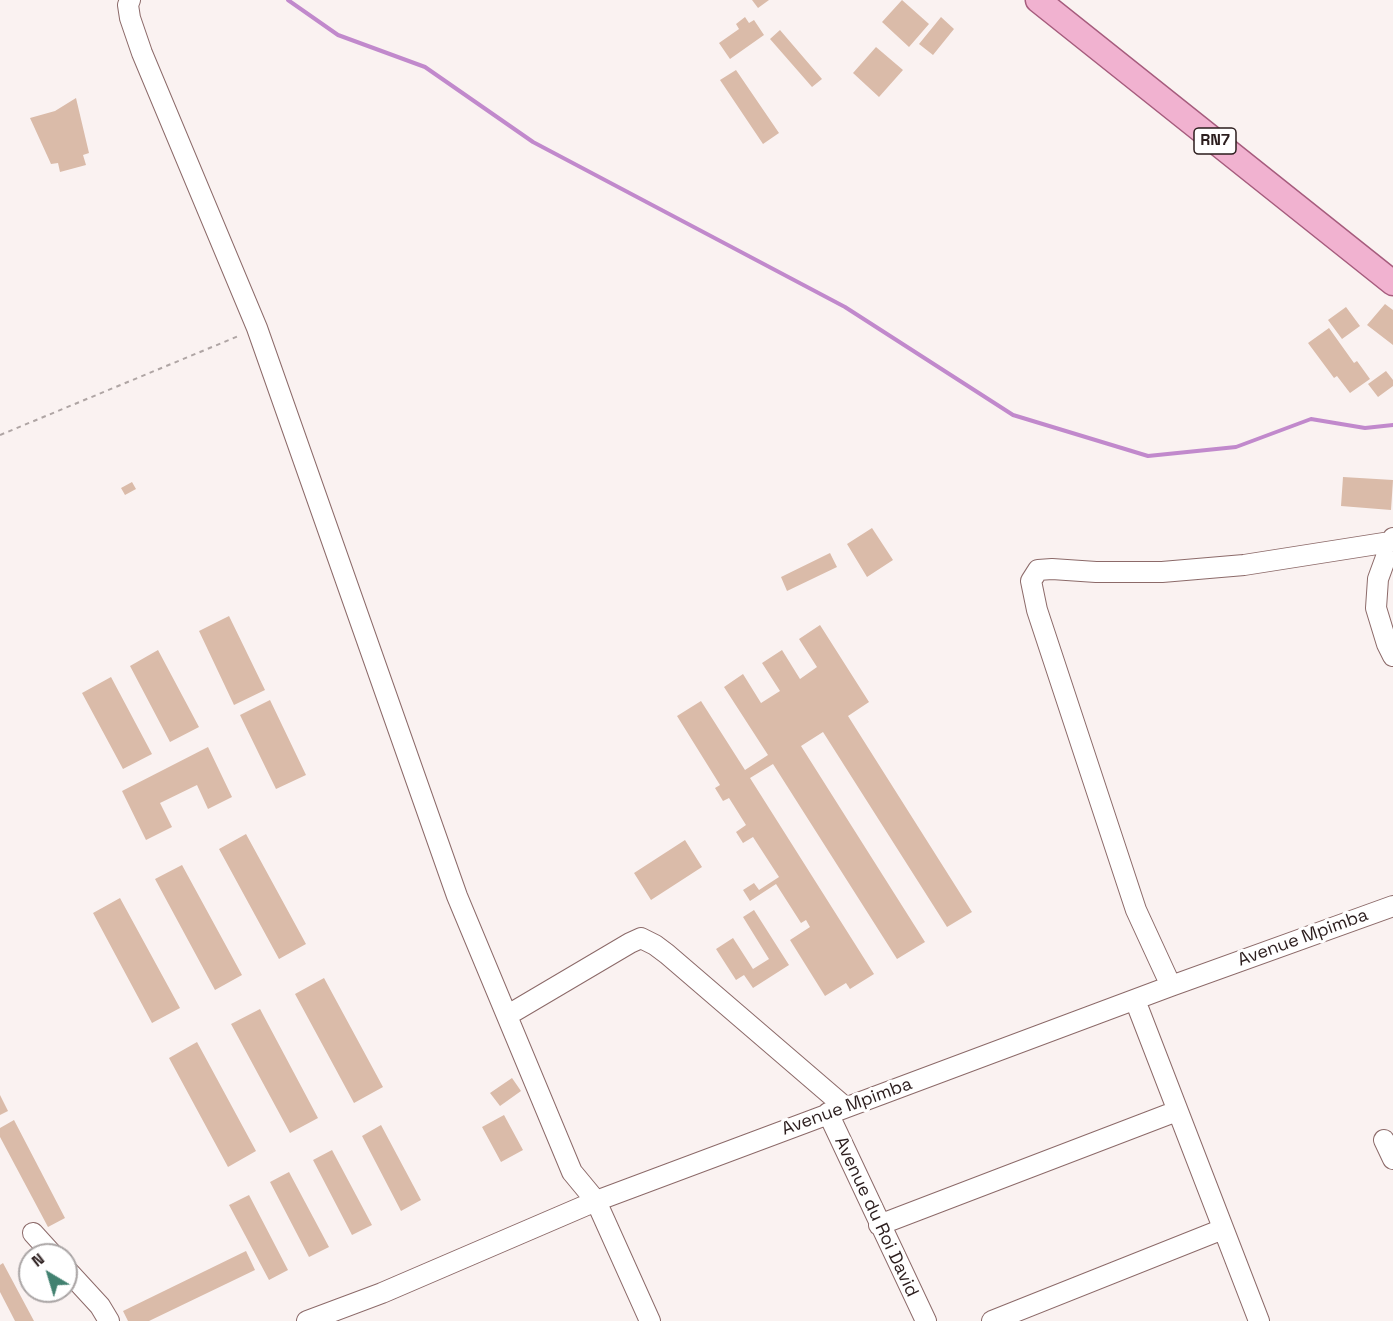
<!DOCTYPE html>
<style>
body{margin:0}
#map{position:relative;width:1393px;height:1321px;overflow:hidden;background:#faf2f1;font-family:"Space Grotesk",sans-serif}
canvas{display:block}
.north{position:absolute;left:18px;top:1243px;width:60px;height:60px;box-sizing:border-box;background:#fff;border:2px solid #aaa5a5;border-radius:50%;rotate:322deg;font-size:16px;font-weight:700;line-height:24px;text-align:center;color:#2b1d1d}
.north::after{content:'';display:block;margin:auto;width:21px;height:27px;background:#428170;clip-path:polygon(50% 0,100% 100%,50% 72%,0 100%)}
</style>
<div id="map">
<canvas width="1393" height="1321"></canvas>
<div class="north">N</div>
</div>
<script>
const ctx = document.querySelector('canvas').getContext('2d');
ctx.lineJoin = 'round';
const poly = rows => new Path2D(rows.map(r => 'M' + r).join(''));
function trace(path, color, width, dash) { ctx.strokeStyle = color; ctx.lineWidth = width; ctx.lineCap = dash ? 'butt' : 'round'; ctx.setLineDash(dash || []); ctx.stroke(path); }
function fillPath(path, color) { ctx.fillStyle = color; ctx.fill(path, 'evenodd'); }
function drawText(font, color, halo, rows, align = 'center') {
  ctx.font = font + ' "Space Grotesk",sans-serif'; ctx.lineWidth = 6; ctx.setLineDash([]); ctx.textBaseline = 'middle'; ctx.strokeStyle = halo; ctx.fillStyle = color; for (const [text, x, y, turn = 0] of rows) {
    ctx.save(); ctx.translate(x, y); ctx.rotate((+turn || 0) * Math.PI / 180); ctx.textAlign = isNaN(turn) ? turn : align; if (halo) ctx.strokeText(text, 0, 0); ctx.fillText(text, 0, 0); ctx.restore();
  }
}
trace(poly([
 [288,0,338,35,425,67,533,142,845,307,1013,415,1148,456,1236,447,1311,419,1365,428,1393,425]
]), '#c189cc', 4);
fillPath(poly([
 [752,0,769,0,758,8],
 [902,0,929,24,909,47,882,22],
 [745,17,749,23,754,20,764,35,730,59,719,43,739,29,736,24],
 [941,17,954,29,933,55,919,44],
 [780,30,822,79,812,87,770,39],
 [876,47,903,70,879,97,853,73],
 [736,70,779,133,763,144,720,80],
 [76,98,89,153,83,155,86,165,60,172,58,163,51,164,30,118,55,111],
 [1385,304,1393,310,1393,345,1367,325],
 [1346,307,1360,326,1342,339,1328,320],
 [1329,328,1354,363,1357,361,1370,379,1350,393,1337,376,1334,378,1308,343],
 [1386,371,1393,380,1393,386,1378,397,1368,384],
 [1343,477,1393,480,1391,510,1341,506],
 [132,482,136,489,125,495,121,488],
 [872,528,893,560,867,577,847,544],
 [830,553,837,567,787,591,781,577],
 [229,616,265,690,234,705,199,631],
 [820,625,869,702,848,716,972,912,947,927,823,732,801,746,925,942,897,959,773,764,750,778,874,974,850,989,846,983,825,996,790,940,810,927,806,920,801,923,776,884,750,901,743,890,754,883,759,890,779,877,753,837,743,843,736,832,746,825,729,798,723,801,715,788,720,785,677,716,701,701,745,770,768,755,724,687,743,674,761,703,780,691,762,663,782,650,800,679,817,667,799,639],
 [158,650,199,727,170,742,130,666],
 [111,677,152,754,123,769,82,693],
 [270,700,306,775,276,789,240,715],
 [208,747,232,797,208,809,197,785,160,803,172,827,146,840,122,791],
 [246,834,306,944,279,959,219,849],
 [685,840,702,867,651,900,634,873],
 [182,865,242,975,215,990,155,879],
 [120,898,180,1008,152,1023,93,913],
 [754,910,789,965,753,988,744,975,736,980,716,949,733,938,753,969,769,959,743,917],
 [324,978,383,1087,354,1103,295,994],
 [260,1009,318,1118,290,1133,231,1024],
 [197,1042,256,1151,228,1167,169,1058],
 [512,1078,521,1091,500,1106,490,1093],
 [0,1095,8,1111,0,1115],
 [504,1115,523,1150,501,1162,482,1127],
 [14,1120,65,1218,48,1227,0,1137,0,1128],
 [381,1125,421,1200,401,1211,362,1136],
 [332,1150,372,1225,352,1235,313,1160],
 [289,1172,329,1247,309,1257,270,1182],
 [249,1195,288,1270,269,1280,229,1205],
 [246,1251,255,1270,149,1321,128,1321,123,1311],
 [3,1263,34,1321,15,1321,0,1292,0,1265]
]), '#dabba9');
const minor = poly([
 [130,0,128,5,130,18,142,53,257,328,457,896,572,1172,596,1201,650,1321],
 [1393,538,1378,579,1376,608,1387,644,1393,656],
 [1171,986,1136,910,1037,610,1031,581,1038,570,1052,569,1096,572,1162,572,1244,565,1390,542],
 [1135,1000,1259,1321],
 [508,1015,630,943,641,938,655,945,667,954,845,1107],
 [828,1113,926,1321],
 [1384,1140,1393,1159],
 [879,1225,1177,1111],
 [33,1233,53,1255],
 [66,1269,100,1306,109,1321],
 [307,1321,382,1293,596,1201,1171,986,1393,906],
 [992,1321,1223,1229]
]);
const major = poly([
 [1038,0,1393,283]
]);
trace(minor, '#8c6a69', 22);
trace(major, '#a65c7d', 27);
trace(poly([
 [0,435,241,335]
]), '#afa5a4', 2, [4.5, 4.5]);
trace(minor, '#fff', 20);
trace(major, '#f1b2d0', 24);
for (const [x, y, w] of [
 [1215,141,42]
]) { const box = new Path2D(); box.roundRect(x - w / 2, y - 13, w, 26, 4.5); ctx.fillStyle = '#fff'; ctx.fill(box); trace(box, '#2b1d1d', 1.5); }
drawText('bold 16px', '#2b1d1d', null, [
 ["RN7",1215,141]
]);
drawText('18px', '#2b1d1d', '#fff', [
 ["Avenue Mpimba",1303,938,-20],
 ["Avenue Mpimba",847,1107,-20],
 ["Avenue du Roi David",876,1217,65]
]);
</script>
